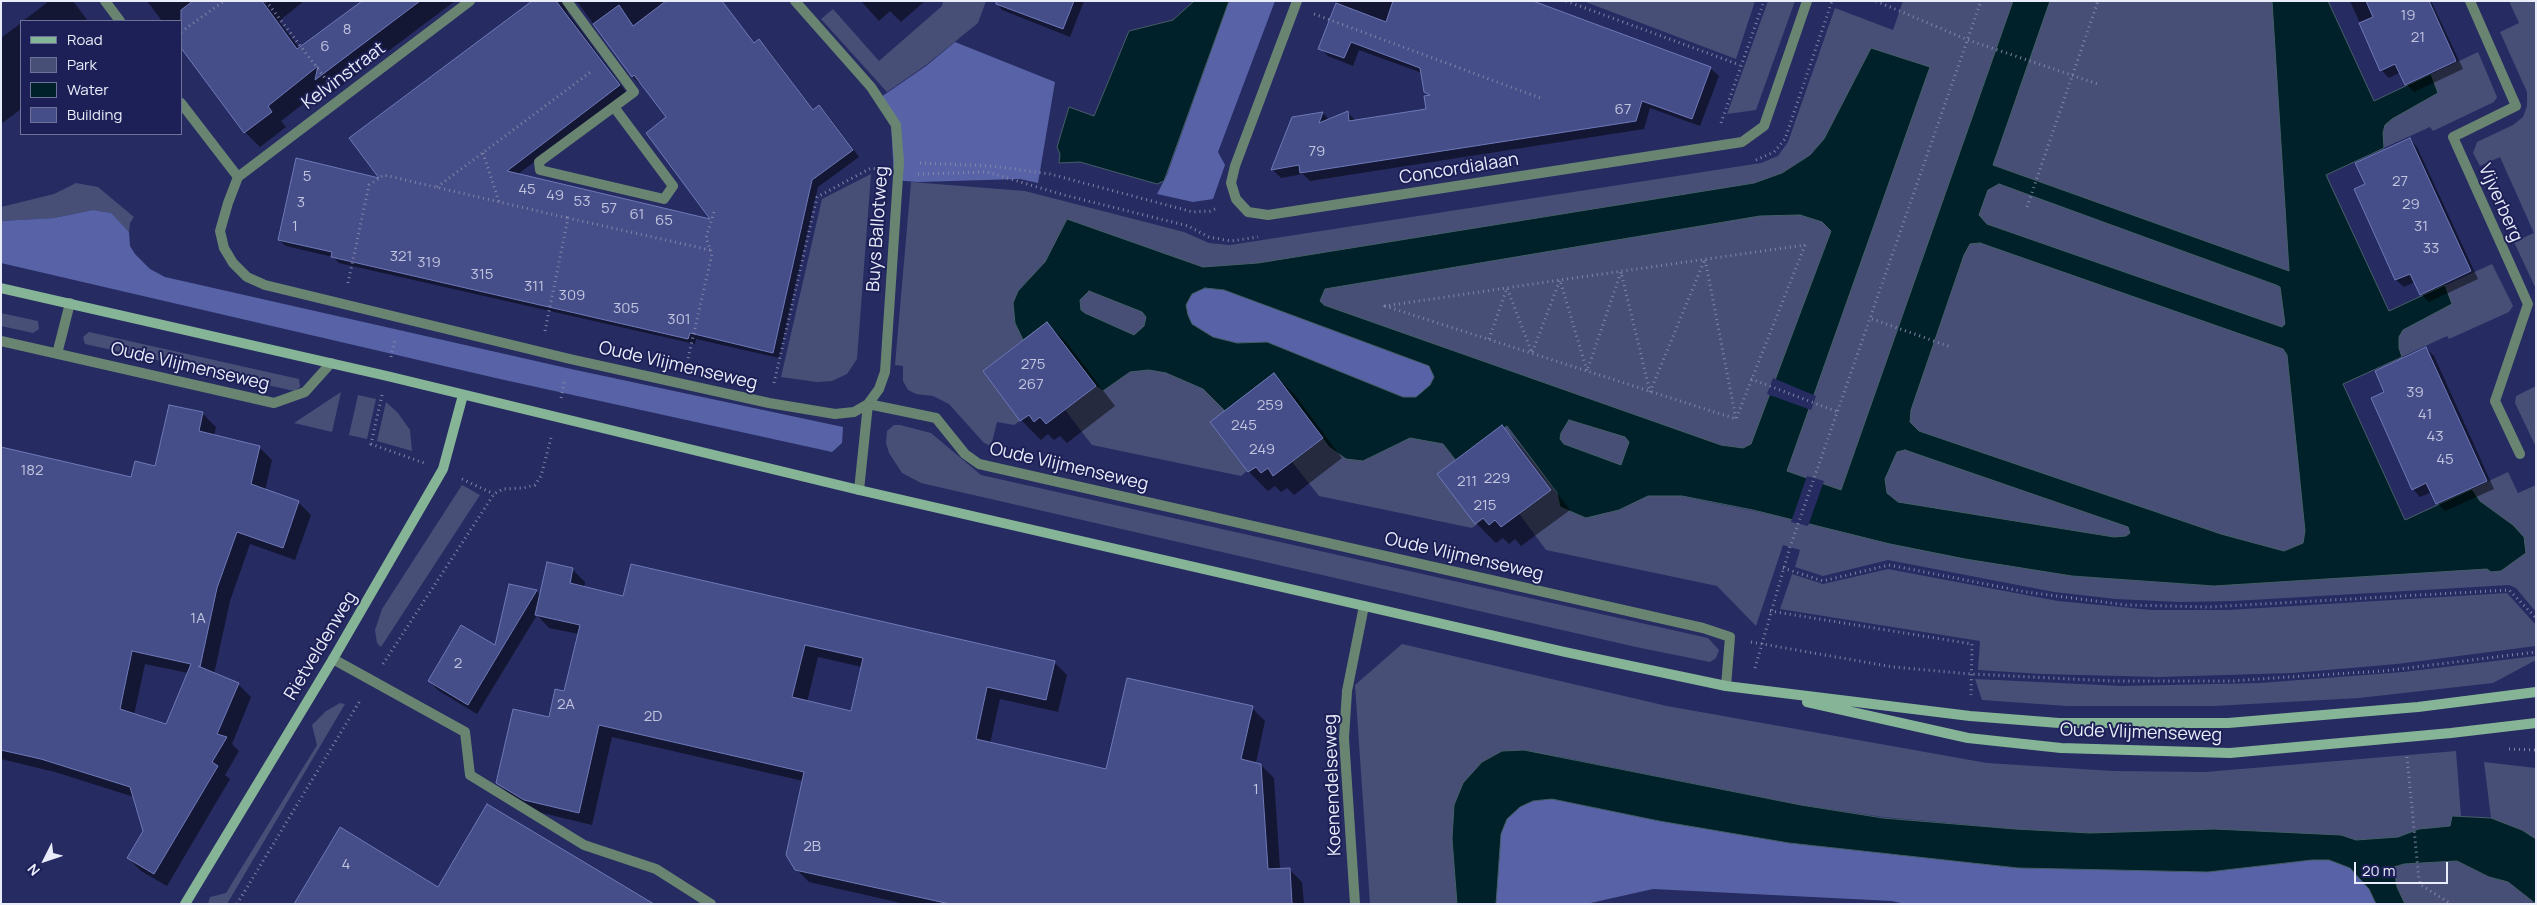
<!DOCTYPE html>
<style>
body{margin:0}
#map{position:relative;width:2537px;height:905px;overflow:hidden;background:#262b61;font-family:Manrope,sans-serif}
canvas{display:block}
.frame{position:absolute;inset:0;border:2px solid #e9ecfa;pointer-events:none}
.legend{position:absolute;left:20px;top:20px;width:162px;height:115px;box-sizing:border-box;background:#1d2056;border:1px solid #6f7298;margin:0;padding:6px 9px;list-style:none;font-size:15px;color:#e9ecfa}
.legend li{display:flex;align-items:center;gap:10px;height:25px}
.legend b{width:25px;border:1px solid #6f7298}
.north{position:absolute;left:20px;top:835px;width:50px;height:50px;-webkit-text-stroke:4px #1d2056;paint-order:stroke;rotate:229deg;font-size:14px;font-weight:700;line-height:20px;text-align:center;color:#e9ecfa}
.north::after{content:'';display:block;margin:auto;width:18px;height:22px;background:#e9ecfa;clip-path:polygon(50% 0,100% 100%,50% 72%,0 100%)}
.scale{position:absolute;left:2354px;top:862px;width:94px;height:22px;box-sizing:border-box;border:2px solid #e9ecfa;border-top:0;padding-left:6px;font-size:15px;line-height:18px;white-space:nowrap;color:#e9ecfa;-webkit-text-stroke:4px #1d2056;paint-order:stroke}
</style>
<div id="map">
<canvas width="2537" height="905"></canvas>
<div class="frame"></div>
<ul class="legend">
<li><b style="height:6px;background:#86b496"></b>Road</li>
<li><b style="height:14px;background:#474f77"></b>Park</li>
<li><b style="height:14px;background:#002129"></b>Water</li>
<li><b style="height:14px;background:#464e89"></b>Building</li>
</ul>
<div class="north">N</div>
<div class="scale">20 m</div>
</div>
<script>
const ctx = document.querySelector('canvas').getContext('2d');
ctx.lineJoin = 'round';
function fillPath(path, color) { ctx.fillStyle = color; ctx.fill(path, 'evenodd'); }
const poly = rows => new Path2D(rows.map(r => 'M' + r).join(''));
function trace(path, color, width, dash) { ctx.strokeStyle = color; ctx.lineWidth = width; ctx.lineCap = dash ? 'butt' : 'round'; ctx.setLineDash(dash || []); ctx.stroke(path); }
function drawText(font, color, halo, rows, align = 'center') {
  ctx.font = font + ' Manrope,sans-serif'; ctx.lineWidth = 4; ctx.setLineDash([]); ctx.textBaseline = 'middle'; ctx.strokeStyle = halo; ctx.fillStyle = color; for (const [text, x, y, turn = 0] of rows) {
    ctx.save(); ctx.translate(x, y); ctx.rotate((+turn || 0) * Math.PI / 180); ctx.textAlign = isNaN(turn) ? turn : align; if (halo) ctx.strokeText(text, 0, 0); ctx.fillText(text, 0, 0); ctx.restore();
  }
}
fillPath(poly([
 [943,1,986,1,978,23,926,65,887,92,821,19,833,9,879,61,942,6],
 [1583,1,1755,1,1736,59],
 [1768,1,1795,1,1756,110,1727,114],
 [1903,1,2328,1,2374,101,2478,52,2497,97,2494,102,2433,131,2430,127,2326,174,2389,311,2492,264,2513,306,2509,312,2449,339,2447,336,2343,384,2405,520,2508,472,2518,493,2536,485,2536,612,2516,588,2509,585,2234,601,2179,602,2116,599,2054,592,1888,560,1823,576,1795,567,1800,550,1783,545,1756,626,1717,586,1546,550,1509,500,1472,528,1319,496,1292,462,1323,438,1329,447,1363,461,1400,443,1286,353,1149,370,1166,373,1203,389,1225,411,1210,422,1247,471,1241,476,1092,445,1065,410,1096,386,1103,391,1129,372,1055,292,1090,228,1067,219,1045,262,1018,291,1015,323,1023,340,983,371,1020,421,1014,425,997,422,991,446,984,443,949,404,933,396,916,394,908,390,903,381,903,366,895,365,911,182,1025,191,1184,232,1209,243,1230,245,1761,163,1778,156,1788,142,1835,8,1893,30],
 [1871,48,1859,131,1805,173,1768,178,1782,173,1810,155,1824,139],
 [1526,402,1586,518,1560,507,1557,493,1506,426,1457,462,1443,444,1429,441],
 [1685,497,2348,566,2479,569,2214,586,2072,576,1890,544,1778,516],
 [2509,1,2536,1,2536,289,2514,242,2534,233,2500,157,2480,166,2473,153,2477,142,2513,125,2523,117,2527,106,2527,92,2500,32,2519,23],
 [871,174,857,359,847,374,832,381,817,382,781,377,822,199],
 [76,183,98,187,134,217,130,223,129,232,110,213,93,210,54,218,1,221,1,207,54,194],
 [1,313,38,321,39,329,33,333,1,326],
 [89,332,299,379,300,387,294,391,85,344,83,337],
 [2536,386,2536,447,2515,403,2516,396],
 [341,392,332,432,294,423],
 [358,395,376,399,367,439,349,435],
 [386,402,398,413,410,430,412,451,377,441],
 [894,425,900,425,931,433,981,475,1708,638,1719,650,1716,658,1710,662,1636,647,921,483,902,473,889,453,886,443,887,431],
 [462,485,480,495,381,647,377,643,375,630,382,609],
 [1888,569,2058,601,2152,610,2228,610,2507,593,2536,625,2536,646,2397,664,2292,673,2159,677,2042,674,1978,670,1980,641,1780,609,1792,574,1823,584],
 [1402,644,1667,706,1987,763,2113,771,2205,772,2456,751,2461,816,2452,816,2450,826,2419,829,2398,837,2356,840,2341,835,2090,833,2015,829,1883,817,1801,805,1557,756,1454,805,1452,839,1457,904,1370,904,1355,685],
 [2536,656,2536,660,2493,683,2359,698,2214,706,2067,706,1982,700,1975,679,2122,686,2260,683,2403,672],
 [340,703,345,704,227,904,208,904,210,897,226,893,317,745,312,725,326,711],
 [2484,762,2536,768,2536,839,2522,830,2491,818],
 [2457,861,2489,877,2508,882,2530,898,2534,904,2405,904,2397,887,2394,867,2404,864]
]), '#474f77');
fillPath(poly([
 [1229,1,1275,1,1218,152,1225,165,1213,199,1193,202,1157,194,1167,175],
 [955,42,1055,82,1038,183,1020,179,917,182,894,180,891,122,878,99,926,66],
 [93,210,111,213,129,232,130,246,135,254,150,269,165,277,571,369,843,427,842,443,832,452,500,379,1,263,1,221,54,218],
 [1205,288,1224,290,1429,366,1434,377,1430,385,1416,397,1403,397,1267,342,1237,343,1213,337,1192,324,1188,315,1186,305,1192,294],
 [1552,799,1659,821,1789,843,2018,868,2208,872,2312,860,2329,860,2350,868,2369,889,2376,904,1905,904,1892,901,1653,889,1586,904,1496,904,1501,834,1507,819,1520,807,1533,801]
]), '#5863a7');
const water = poly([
 [1194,1,1229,1,1164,181,1157,184,1080,162,1059,163,1060,154,1057,147,1069,107,1094,116,1129,31,1173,20,1194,1],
 [2013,1,2050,1,1993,165,2289,271,2272,1,2328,1,2374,101,2431,74,2438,93,2392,119,2385,125,2383,133,2384,148,2326,175,2389,311,2445,285,2452,304,2403,330,2399,337,2399,348,2402,357,2343,384,2405,520,2472,489,2480,501,2513,525,2524,537,2526,553,2501,571,2491,572,2487,569,2214,586,2072,576,1965,559,1890,544,1753,510,1682,496,1648,496,1619,510,1586,518,1560,507,1557,493,1507,426,1457,462,1443,444,1410,438,1363,461,1346,459,1329,447,1274,373,1225,411,1203,389,1166,373,1149,370,1130,372,1103,391,1096,386,1047,322,1023,340,1015,323,1013,303,1018,291,1045,262,1067,219,1203,267,1258,263,1754,183,1782,173,1810,155,1824,139,1871,48,1930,67,1787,471,1841,490,2013,1],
 [1999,184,2276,285,2280,287,2285,324,2282,327,1987,224,1979,215,1988,190,1999,184],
 [1800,215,1822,222,1831,231,1751,444,1743,448,1721,445,1324,305,1320,301,1325,289,1760,216,1800,215],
 [1980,243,2283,349,2287,355,2305,531,2303,543,2284,551,2221,534,1919,431,1910,422,1911,410,1964,255,1970,244,1980,243],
 [1205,288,1224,290,1429,366,1434,377,1430,385,1416,397,1403,397,1267,342,1237,343,1213,337,1192,324,1188,315,1186,305,1192,294,1205,288],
 [1089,291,1142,312,1146,317,1144,326,1134,335,1085,313,1081,310,1080,300,1089,291],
 [1569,420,1625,437,1629,442,1621,465,1564,444,1560,439,1561,433,1569,420],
 [1905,450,2128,527,2130,533,2126,536,2114,537,1898,502,1887,493,1885,479,1897,452,1905,450],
 [1524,750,1801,805,1883,818,2015,829,2090,833,2214,829,2341,835,2356,840,2398,837,2419,829,2450,826,2452,816,2491,818,2522,830,2536,839,2536,904,2508,882,2489,877,2457,861,2404,864,2394,867,2397,887,2405,904,2376,904,2369,889,2350,868,2329,860,2312,860,2208,872,2018,868,1789,843,1659,821,1552,799,1533,801,1520,807,1507,819,1501,834,1496,904,1457,904,1452,839,1454,805,1463,783,1482,762,1502,751,1524,750]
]);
fillPath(water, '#002129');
trace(water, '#465e68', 1);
fillPath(poly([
 [1773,378,1816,396,1811,410,1767,394],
 [1807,476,1824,481,1808,526,1791,522]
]), '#262b61');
fillPath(poly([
 [49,1,73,1,88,21,23,21],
 [147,1,304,1,279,21,300,49,364,1,455,1,331,94,324,88,281,121,286,127,260,147,245,132,181,21,162,21],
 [534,1,570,1,567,6,568,13,626,92,517,175,713,221,668,118,641,81,639,83,632,76,578,3,571,1,722,1,754,44,759,41,766,47,814,111,819,106,826,113,859,157,818,187,779,358,696,339,695,344,339,263,333,257,286,246,279,240,382,180],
 [861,1,925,1,901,22,890,11,879,21],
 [995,1,1084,1,1070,37,1002,10],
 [1337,1,1530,1,1710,68,1719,76,1700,126,1650,108,1644,129,1310,181,1303,174,1281,178,1273,170,1293,118,1323,113,1329,120,1347,112,1355,120,1428,110,1430,96,1425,92,1422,73,1359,50,1353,66,1328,56,1320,48],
 [2350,1,2431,1,2463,69,2414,92,2406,84,2401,72,2389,78,2381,70],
 [21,23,21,109,1,124,1,38],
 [2410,139,2417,147,2478,279,2429,302,2421,294,2415,282,2404,287,2396,280,2355,190,2366,185],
 [1047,323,1067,343,1115,406,1067,443,1060,436,1054,440,1048,434,1041,440,1021,420],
 [2426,348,2434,356,2494,489,2445,511,2437,503,2432,492,2420,497,2413,489,2386,393],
 [1274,375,1294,394,1342,458,1294,495,1287,488,1281,492,1275,486,1268,491,1249,472,1212,422],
 [170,406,203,414,216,427,214,436,259,447,272,460,265,491,298,502,311,515,295,560,250,544,230,601,214,674,238,684,251,697,232,744,239,751,225,775,230,779,167,886,141,871,128,858,144,831,134,797,55,772,1,759,1,448,132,478,155,467],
 [145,664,188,673,166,725,134,715],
 [1502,426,1521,446,1570,510,1521,546,1515,539,1509,544,1503,538,1496,543,1476,523,1439,474],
 [572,569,585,582,584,588,624,598,1054,662,1067,675,1058,712,1000,699,990,744,1107,771,1252,708,1265,721,1256,763,1261,765,1274,778,1280,869,1289,869,1302,882,1304,904,905,904,809,882,796,869,803,781,612,737,592,825,538,812,510,795,497,782,550,719,565,693,579,634,549,628,537,615,477,714,439,691,429,681,495,647,536,591,541,595],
 [570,577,572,577,570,590],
 [818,657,862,667,851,712,807,702]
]), '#0007');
const building = poly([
 [193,1,262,1,297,49,362,1,420,1,315,80,318,66,268,106,272,112,244,133,181,48,181,10,193,1],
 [532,1,556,1,620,85,507,171,710,219,646,133,666,117,634,75,632,77,593,24,619,5,633,26,666,1,722,1,754,43,759,39,813,110,819,105,853,150,812,180,773,353,690,333,688,339,331,257,332,252,278,240,296,158,379,178,349,138,532,1],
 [996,1,1074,1,1063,29,996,4,996,1],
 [1393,1,1533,1,1711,67,1692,119,1642,101,1636,121,1300,173,1299,165,1271,170,1292,117,1323,112,1319,123,1348,111,1349,121,1426,109,1424,96,1430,95,1424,92,1420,68,1351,42,1344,58,1318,49,1336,3,1386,22,1393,1],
 [2366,1,2429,1,2456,61,2405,85,2395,64,2380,71,2359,23,2373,17,2366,1],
 [2410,138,2471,271,2420,295,2410,274,2395,280,2354,189,2365,184,2355,163,2410,138],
 [1047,322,1096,386,1046,424,1040,417,1034,422,1029,415,1020,421,983,371,1047,322],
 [2426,347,2487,481,2436,504,2426,483,2412,490,2371,398,2384,392,2375,371,2426,347],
 [1274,373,1323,438,1273,476,1268,468,1261,473,1256,467,1248,472,1210,422,1274,373],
 [169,405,203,412,199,431,260,446,251,484,299,501,283,548,237,532,217,588,200,667,198,666,239,683,217,734,227,737,212,762,218,766,154,874,127,858,143,831,130,787,41,759,1,750,1,447,131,477,135,461,155,466,169,405],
 [132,651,191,664,166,724,120,709,132,651],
 [1502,425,1551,490,1501,527,1495,520,1489,525,1483,518,1475,524,1437,474,1502,425],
 [547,562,573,568,570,583,623,596,631,564,1055,661,1046,700,987,687,976,739,1106,769,1127,678,1253,706,1241,759,1261,764,1268,869,1290,868,1292,904,950,904,795,870,786,855,804,772,599,725,579,813,524,800,496,783,513,709,549,717,555,689,564,691,580,625,535,615,547,562],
 [805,645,863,658,851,711,792,697,805,645],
 [509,584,537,590,468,705,428,681,461,625,495,645,509,584],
 [487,804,654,904,294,904,340,827,438,887,487,804]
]);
fillPath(building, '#464e89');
trace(building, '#6e79b7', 1);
trace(poly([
 [266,1,328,82],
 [1566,1,1740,65],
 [1876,1,1968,40,2098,84],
 [1314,14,1543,99],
 [181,32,224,1],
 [1721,123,1764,1],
 [483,153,499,202],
 [1756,160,1774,152,1785,139,1832,1],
 [920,163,992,166,1050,174,1193,212,1210,211,1217,208],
 [918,174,987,172,1064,195,1188,226,1209,237,1231,241,1258,237],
 [437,187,592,71],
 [2027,207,2098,1],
 [1805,245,1736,419,1385,306,1560,280,1805,245],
 [348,283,369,185,384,175,568,218],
 [1872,319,1951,347],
 [545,331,568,218,710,250],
 [1489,339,1507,288,1532,353,1560,280,1587,371,1621,272,1650,392,1705,259,1736,419],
 [391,357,395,339],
 [687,363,712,254,706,238,715,209],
 [1751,379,1838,412],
 [774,383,817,197,871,168,877,169],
 [382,395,371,444,424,463],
 [561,398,565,379],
 [462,479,494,494],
 [1783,568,1823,581,1889,565,2026,592,2126,605,2209,607,2509,590,2536,618],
 [1770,611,1972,644,1971,695],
 [1751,642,1893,667,1971,674,2112,681,2232,681,2273,678,2383,671,2536,652],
 [383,664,494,494,503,489,523,488,535,485,541,476,551,438],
 [1755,668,1790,547,1981,1],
 [2509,749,2536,750],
 [2407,757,2419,880,2421,885,2451,904],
 [237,904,361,699]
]), '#8185a8', 3, [1, 4]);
trace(poly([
 [567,1,634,92,539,162,540,170,664,199,673,186,614,107],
 [1,341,274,403,305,392,331,363],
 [57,354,70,303],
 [333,659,465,732,470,775,584,845,656,869,711,904]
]), '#698572', 10);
trace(poly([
 [105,1,120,21],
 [795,1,871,87,896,125,899,162,885,372,879,389,868,404,859,490],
 [1297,1,1235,166,1231,183,1236,199,1248,212,1268,215,1742,142,1764,126,1807,1],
 [2470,1,2516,106,2453,137,2528,304,2495,401,2520,454],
 [181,103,238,177],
 [238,177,228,203,220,231,224,248,233,263,247,277,265,285,570,359,769,403,835,414,854,412,868,404,936,418,965,454,979,464,1703,628,1730,637,1726,686],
 [238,177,470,1],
 [1355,904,1344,738,1347,691,1364,606]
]), '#698572', 10);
trace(poly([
 [1,288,387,376,859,490,1565,652,1726,686,1970,716,2059,723,2228,723,2418,707,2536,692],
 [1807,702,1968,738,2061,748,2230,753,2451,733,2536,723],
 [185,904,333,659,443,469,463,395]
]), '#86b496', 10);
drawText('15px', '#c0c4de', null, [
 ["19",2408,16],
 ["8",347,30],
 ["21",2418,38],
 ["6",325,47],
 ["67",1623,110],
 ["79",1317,152],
 ["5",307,177],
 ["27",2400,182],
 ["45",527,190],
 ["49",555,196],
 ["53",582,202],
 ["3",301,203],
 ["29",2411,205],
 ["57",609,209],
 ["61",637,215],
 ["65",664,221],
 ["1",295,227],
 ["31",2421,227],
 ["33",2431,249],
 ["321",401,257],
 ["319",429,263],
 ["315",482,275],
 ["311",534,287],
 ["309",572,296],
 ["305",626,309],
 ["301",679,320],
 ["275",1033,365],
 ["267",1031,385],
 ["39",2415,393],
 ["259",1270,406],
 ["41",2425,415],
 ["245",1244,426],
 ["43",2435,437],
 ["249",1262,450],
 ["45",2445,460],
 ["182",32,471],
 ["229",1497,479],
 ["211",1467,482],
 ["215",1485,506],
 ["1A",198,619],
 ["2",458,664],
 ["2A",566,705],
 ["2D",653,717],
 ["1",1256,790],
 ["2B",812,847],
 ["4",346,865]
]);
drawText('18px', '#e9ecfa', '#1d2056', [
 ["Kelvinstraat",344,76,-37],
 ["Concordialaan",1459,169,-9],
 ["Vijverberg",2500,203,66],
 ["Buys Ballotweg",878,229,-86],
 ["Oude Vlijmenseweg",678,366,13],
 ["Oude Vlijmenseweg",190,367,13],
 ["Oude Vlijmenseweg",1069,467,13],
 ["Oude Vlijmenseweg",1464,557,13],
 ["Rietveldenweg",321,646,-59],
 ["Oude Vlijmenseweg",2141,733,2],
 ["Koenendelseweg",1333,785,-92]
]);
</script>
